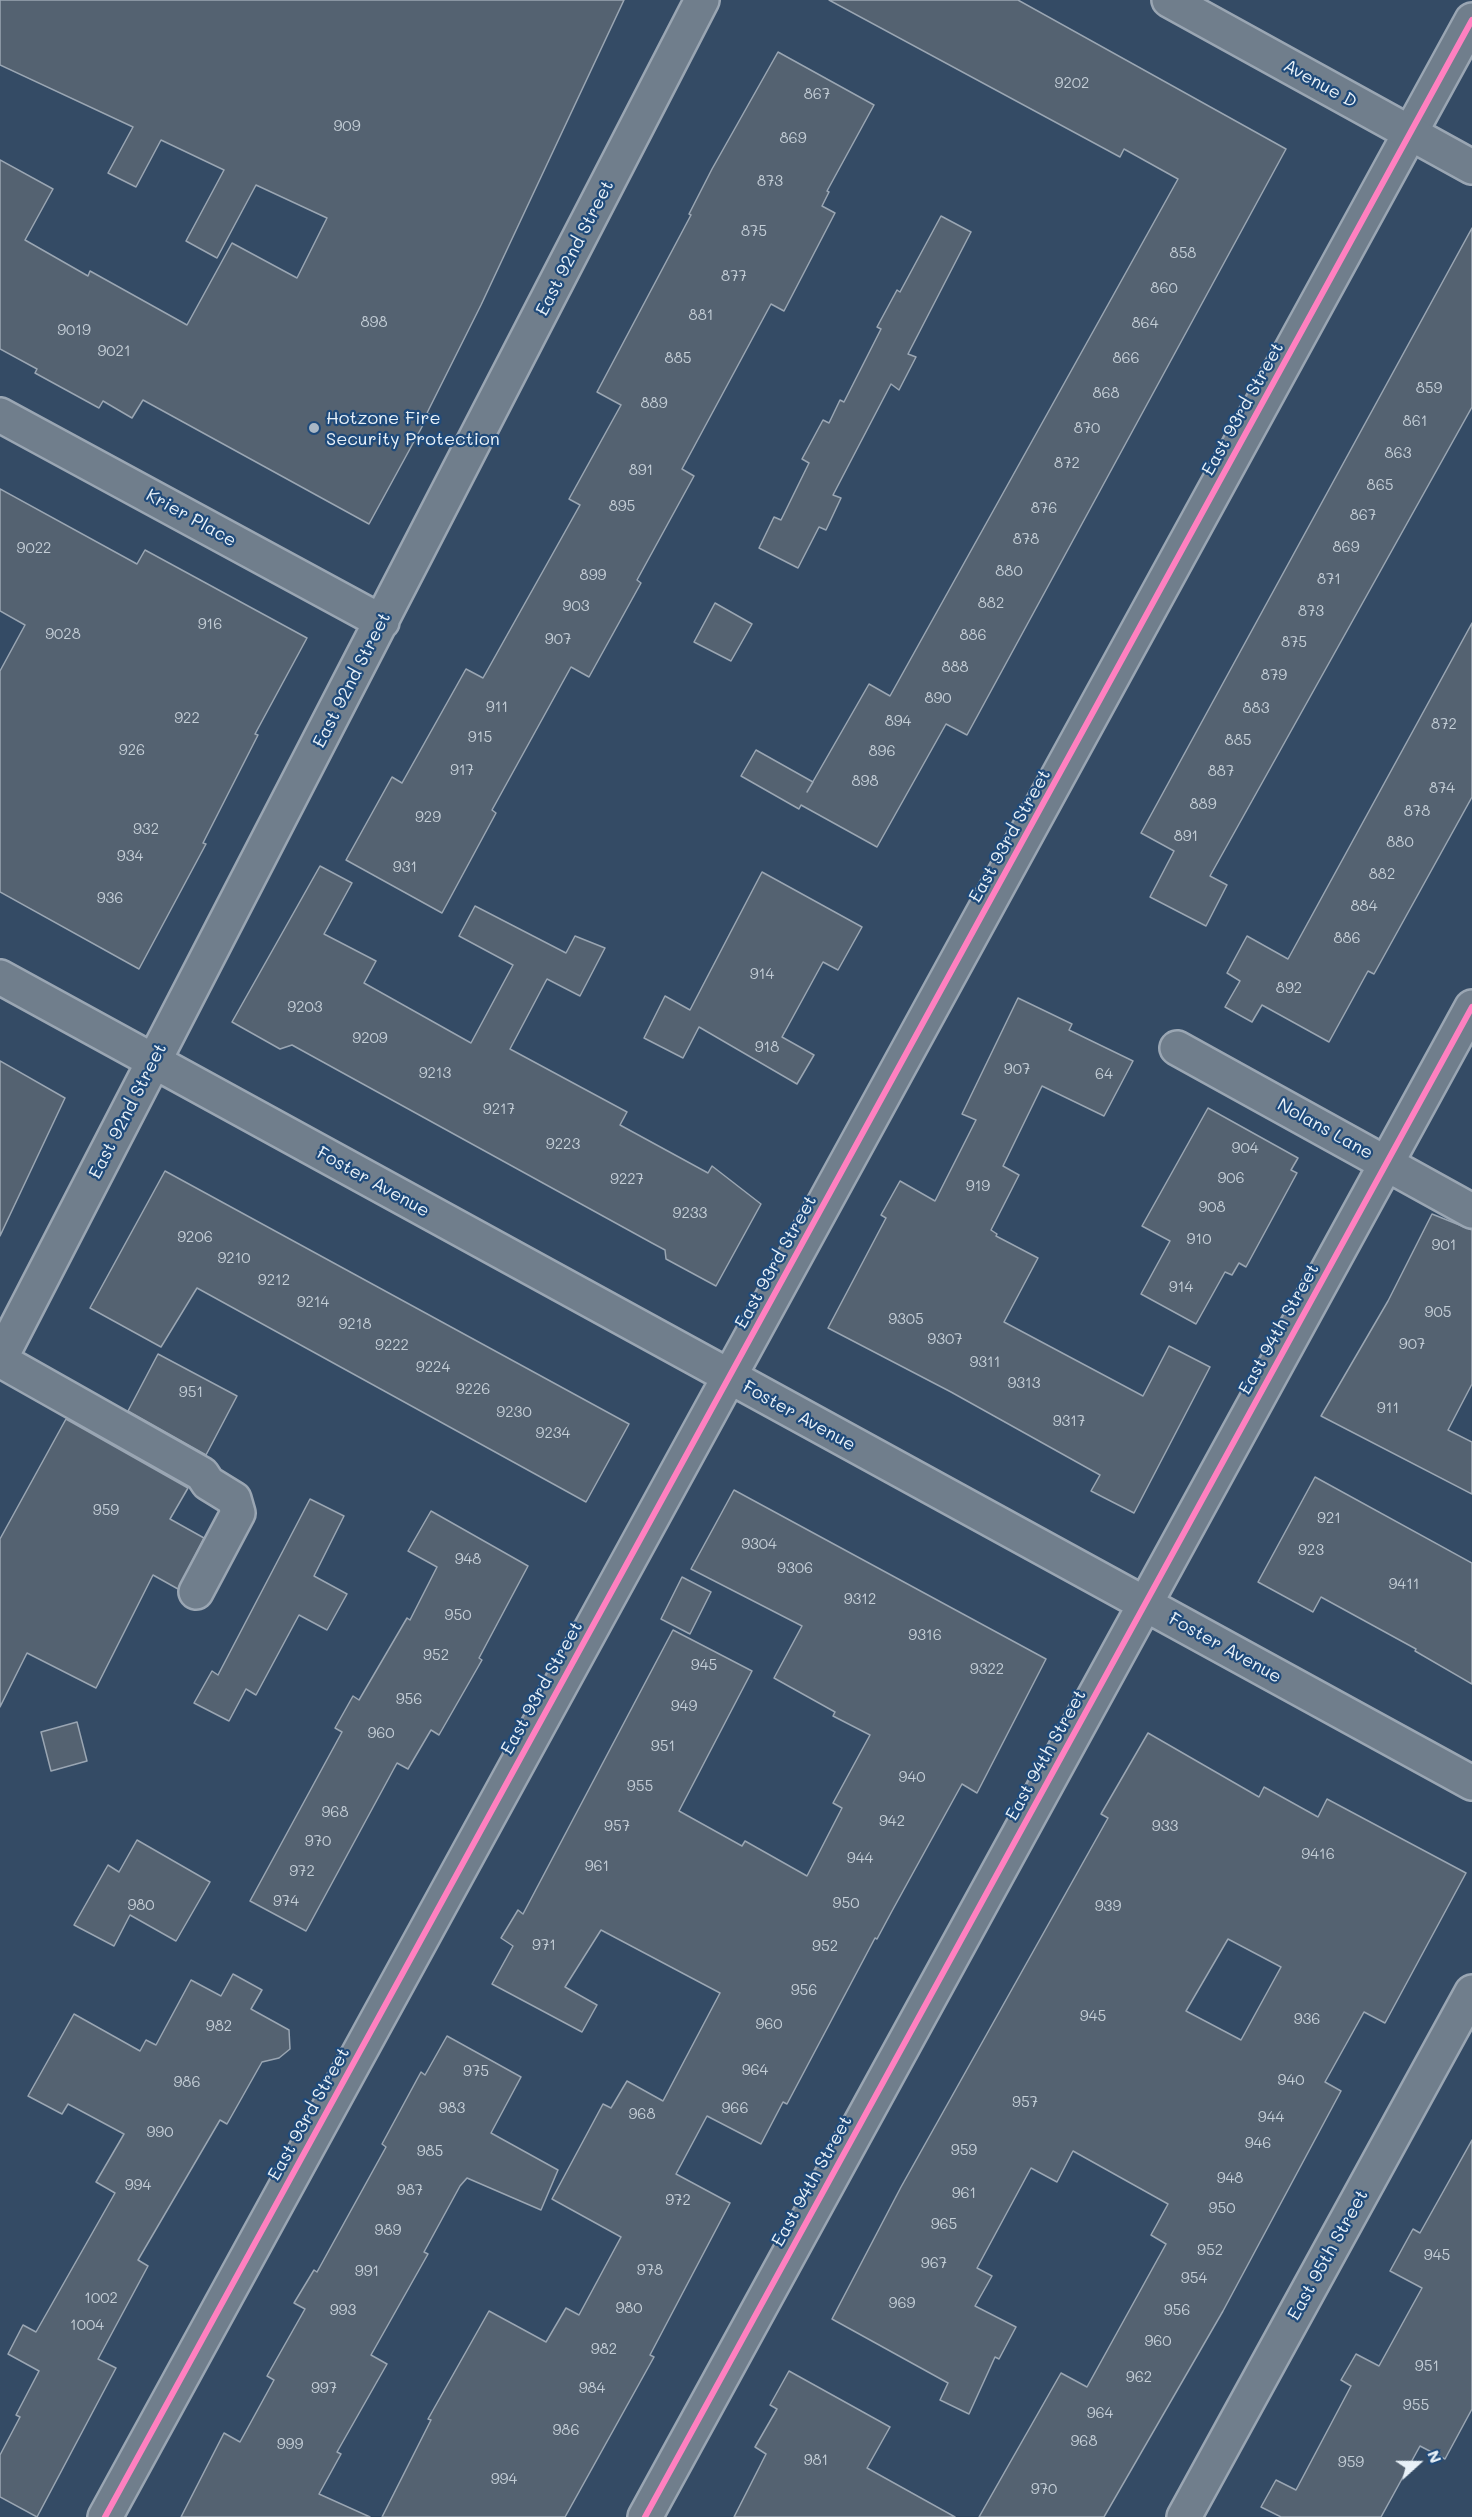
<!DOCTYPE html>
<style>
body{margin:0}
#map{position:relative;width:1472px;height:2517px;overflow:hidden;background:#344b65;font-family:Mali,sans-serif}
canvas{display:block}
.north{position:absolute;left:1388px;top:2433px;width:60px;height:60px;-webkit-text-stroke:4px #1f4a7a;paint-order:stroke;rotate:69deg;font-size:16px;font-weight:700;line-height:24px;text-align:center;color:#e8f1f8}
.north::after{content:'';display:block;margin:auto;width:21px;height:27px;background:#e8f1f8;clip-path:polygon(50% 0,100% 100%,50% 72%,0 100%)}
</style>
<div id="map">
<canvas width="1472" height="2517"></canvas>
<div class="north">N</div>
</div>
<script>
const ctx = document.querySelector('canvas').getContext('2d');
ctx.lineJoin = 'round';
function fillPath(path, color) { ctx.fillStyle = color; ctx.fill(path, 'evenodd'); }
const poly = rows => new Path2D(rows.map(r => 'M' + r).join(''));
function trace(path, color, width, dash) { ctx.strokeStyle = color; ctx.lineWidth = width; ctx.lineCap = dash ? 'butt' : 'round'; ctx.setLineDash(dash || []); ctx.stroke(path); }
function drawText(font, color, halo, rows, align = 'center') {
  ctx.font = font + ' Mali,sans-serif'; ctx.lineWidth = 4.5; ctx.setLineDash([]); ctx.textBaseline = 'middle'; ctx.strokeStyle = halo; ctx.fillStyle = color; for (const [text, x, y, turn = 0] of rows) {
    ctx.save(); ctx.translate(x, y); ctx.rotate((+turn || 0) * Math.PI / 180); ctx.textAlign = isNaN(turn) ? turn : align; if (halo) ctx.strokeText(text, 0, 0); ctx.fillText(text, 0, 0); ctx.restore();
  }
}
const building = poly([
 [0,0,624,0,481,305,427,413,429,414,369,524,143,400,132,418,103,401,99,408,35,373,37,369,0,349,0,160,53,189,25,240,88,276,90,271,187,325,232,243,297,278,327,218,256,185,217,258,186,241,224,170,161,140,136,187,108,173,133,127,0,65,0,0],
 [829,0,1018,0,1286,149,967,735,946,724,877,847,801,805,799,809,741,776,756,750,813,782,807,792,869,684,890,696,1178,179,1124,149,1120,157,829,0],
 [778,52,874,105,827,191,829,192,822,206,835,213,784,311,771,304,682,469,694,476,637,580,641,583,589,677,571,667,492,810,496,813,442,913,346,860,392,777,402,783,466,669,483,678,580,505,569,499,621,405,597,392,691,215,689,214,712,169,778,52],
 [941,216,971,232,908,354,916,357,899,390,891,384,833,495,841,498,826,530,819,527,798,568,759,548,774,517,781,520,809,463,802,459,823,420,829,423,840,400,844,402,881,329,877,327,897,290,900,292,941,216],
 [1472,228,1472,407,1210,876,1227,885,1206,926,1150,897,1174,851,1141,833,1472,228],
 [0,489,137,564,145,550,307,638,255,734,258,735,203,843,206,844,139,969,0,892,0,671,25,625,0,611,0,489],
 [715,603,752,624,731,661,694,642,715,603],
 [1472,623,1472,797,1374,974,1368,971,1329,1042,1262,1005,1252,1022,1225,1007,1240,981,1227,973,1247,936,1288,959,1472,623],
 [320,866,352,883,324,934,376,961,364,983,471,1043,513,965,459,936,475,906,566,953,575,936,605,948,580,996,547,979,510,1049,627,1112,620,1125,708,1173,712,1166,761,1204,716,1286,666,1259,665,1250,652,1243,292,1045,280,1049,232,1022,320,866],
 [762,872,862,927,838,970,823,962,782,1037,814,1055,797,1084,699,1027,683,1058,644,1038,665,996,690,1010,762,872],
 [1018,998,1072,1024,1069,1030,1133,1061,1104,1116,1042,1086,1003,1166,1019,1175,991,1230,997,1234,996,1236,1038,1258,1004,1322,1143,1396,1169,1346,1210,1367,1134,1513,1091,1491,1100,1475,951,1392,828,1328,886,1218,881,1215,900,1181,935,1201,976,1120,962,1114,1018,998],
 [0,1061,65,1098,0,1236,0,1061],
 [1208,1108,1298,1158,1291,1170,1297,1173,1246,1267,1239,1263,1232,1275,1225,1272,1196,1324,1141,1294,1170,1241,1142,1226,1208,1108],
 [165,1171,629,1424,586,1502,197,1288,161,1347,90,1308,165,1171],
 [1432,1214,1472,1230,1472,1384,1448,1430,1472,1442,1472,1494,1321,1416,1388,1301,1432,1214],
 [158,1354,237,1396,206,1455,128,1411,158,1354],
 [66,1419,188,1488,170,1519,204,1538,178,1589,153,1575,96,1688,27,1653,0,1707,0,1539,66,1419],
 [1315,1477,1472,1563,1472,1684,1415,1651,1416,1649,1321,1597,1313,1612,1258,1582,1315,1477],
 [734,1490,1046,1659,977,1793,962,1784,892,1911,877,1939,875,1938,787,2104,783,2102,761,2144,707,2116,676,2174,730,2203,650,2355,654,2357,565,2517,382,2517,431,2420,428,2419,489,2311,546,2342,566,2308,579,2315,621,2237,552,2199,603,2104,611,2108,627,2081,663,2101,720,1993,601,1930,565,1987,597,2005,582,2032,492,1984,513,1946,501,1938,518,1910,523,1914,673,1630,752,1671,679,1811,742,1846,745,1841,807,1876,842,1808,833,1803,870,1735,833,1716,835,1712,774,1678,802,1626,691,1569,734,1490],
 [310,1499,344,1516,314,1576,347,1594,327,1630,299,1615,256,1695,246,1689,229,1721,194,1703,212,1671,218,1675,310,1499],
 [431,1511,528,1566,479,1658,482,1660,439,1735,431,1730,408,1769,397,1763,306,1931,250,1901,342,1732,335,1728,353,1696,359,1700,407,1618,410,1620,437,1567,408,1551,431,1511],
 [682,1577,711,1592,690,1634,661,1619,682,1577],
 [77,1722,87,1761,51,1771,41,1732,77,1722],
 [1148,1733,1259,1797,1264,1787,1318,1817,1327,1799,1466,1873,1385,2023,1364,2012,1325,2082,1341,2091,1223,2311,1104,2517,979,2517,1061,2373,1087,2387,1166,2244,1151,2235,1168,2204,1073,2151,1057,2182,1031,2168,977,2268,992,2276,975,2306,1016,2327,999,2359,995,2357,969,2414,940,2400,948,2383,832,2319,901,2187,1108,1818,1101,1814,1148,1733],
 [1228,1939,1281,1967,1241,2040,1186,2011,1228,1939],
 [137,1840,210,1882,176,1941,130,1915,114,1946,74,1925,108,1865,119,1872,137,1840],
 [233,1974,262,1990,251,2009,289,2030,290,2049,279,2058,262,2062,227,2124,220,2120,138,2260,148,2266,98,2359,116,2368,37,2517,0,2497,0,2455,20,2417,16,2415,39,2371,8,2354,23,2325,36,2332,115,2193,96,2182,124,2134,68,2104,62,2114,28,2096,74,2014,140,2051,146,2040,156,2045,191,1980,221,1996,233,1974],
 [447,2036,521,2077,491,2133,558,2170,541,2210,467,2178,460,2186,424,2252,428,2254,371,2355,387,2364,337,2452,341,2454,319,2494,370,2517,181,2517,224,2433,240,2442,274,2380,267,2376,305,2309,294,2303,314,2270,317,2272,386,2147,382,2144,421,2072,425,2075,447,2036],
 [1472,2140,1472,2409,1445,2459,1420,2446,1381,2517,1281,2517,1261,2507,1276,2480,1296,2490,1351,2386,1341,2380,1356,2354,1379,2366,1422,2288,1390,2271,1413,2229,1420,2233,1472,2140],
 [789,2371,890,2427,867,2468,955,2517,734,2517,766,2454,755,2447,777,2409,770,2405,789,2371]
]);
fillPath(building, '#546271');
trace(building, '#9aa6b3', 1.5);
const minor = poly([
 [0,415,382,622],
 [0,977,1472,1783],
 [1177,1048,1472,1211],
 [0,1359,702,0],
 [0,1360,202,1474,208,1483,234,1499,238,1513,196,1592],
 [105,2517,1472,20],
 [645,2517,1472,1007],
 [1184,2517,1472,1992]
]);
const major = poly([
 [1169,0,1472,167]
]);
trace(minor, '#9aa6b3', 38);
trace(major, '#9aa6b3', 38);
trace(minor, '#707e8c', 33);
trace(major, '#707e8c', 33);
trace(poly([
 [105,2517,1472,20],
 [645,2517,1472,1007]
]), '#ff80c0', 6);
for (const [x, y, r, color] of [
 [314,428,6,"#a9b7c5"]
]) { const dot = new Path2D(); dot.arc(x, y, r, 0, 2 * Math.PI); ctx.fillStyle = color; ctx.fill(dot); trace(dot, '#1f4a7a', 2); }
drawText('15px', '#c3cdd6', null, [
 ["9202",1072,83],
 ["867",817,94],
 ["909",347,126],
 ["869",793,138],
 ["873",770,181],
 ["875",754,231],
 ["858",1183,253],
 ["877",734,276],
 ["860",1164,288],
 ["881",701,315],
 ["898",374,322],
 ["864",1145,323],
 ["9019",74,330],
 ["9021",114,351],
 ["885",678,358],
 ["866",1126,358],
 ["859",1429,388],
 ["868",1106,393],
 ["889",654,403],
 ["861",1415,421],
 ["870",1087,428],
 ["863",1398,453],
 ["872",1067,463],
 ["891",641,470],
 ["865",1380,485],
 ["895",622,506],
 ["876",1044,508],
 ["867",1363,515],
 ["878",1026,539],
 ["869",1346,547],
 ["9022",34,548],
 ["880",1009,571],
 ["899",593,575],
 ["871",1329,579],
 ["882",991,603],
 ["903",576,606],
 ["873",1311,611],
 ["916",210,624],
 ["9028",63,634],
 ["886",973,635],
 ["907",558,639],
 ["875",1294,642],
 ["888",955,667],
 ["879",1274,675],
 ["890",938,698],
 ["911",497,707],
 ["883",1256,708],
 ["922",187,718],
 ["894",898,721],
 ["872",1444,724],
 ["915",480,737],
 ["885",1238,740],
 ["926",132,750],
 ["896",882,751],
 ["917",462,770],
 ["887",1221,771],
 ["898",865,781],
 ["874",1442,788],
 ["889",1203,804],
 ["878",1417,811],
 ["929",428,817],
 ["932",146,829],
 ["891",1186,836],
 ["880",1400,842],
 ["934",130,856],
 ["931",405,867],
 ["882",1382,874],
 ["936",110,898],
 ["884",1364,906],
 ["886",1347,938],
 ["914",762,974],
 ["892",1289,988],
 ["9203",305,1007],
 ["9209",370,1038],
 ["918",767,1047],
 ["907",1017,1069],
 ["9213",435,1073],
 ["64",1104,1074],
 ["9217",499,1109],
 ["9223",563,1144],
 ["904",1245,1148],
 ["906",1231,1178],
 ["9227",627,1179],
 ["919",978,1186],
 ["908",1212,1207],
 ["9233",690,1213],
 ["9206",195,1237],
 ["910",1199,1239],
 ["901",1444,1245],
 ["9210",234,1258],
 ["9212",274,1280],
 ["914",1181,1287],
 ["9214",313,1302],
 ["905",1438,1312],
 ["9305",906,1319],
 ["9218",355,1324],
 ["9307",945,1339],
 ["907",1412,1344],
 ["9222",392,1345],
 ["9311",985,1362],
 ["9224",433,1367],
 ["9313",1024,1383],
 ["9226",473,1389],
 ["951",191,1392],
 ["911",1388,1408],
 ["9230",514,1412],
 ["9317",1069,1421],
 ["9234",553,1433],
 ["959",106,1510],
 ["921",1329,1518],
 ["9304",759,1544],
 ["923",1311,1550],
 ["948",468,1559],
 ["9306",795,1568],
 ["9411",1404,1584],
 ["9312",860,1599],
 ["950",458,1615],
 ["9316",925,1635],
 ["952",436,1655],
 ["945",704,1665],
 ["9322",987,1669],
 ["956",409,1699],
 ["949",684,1706],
 ["960",381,1733],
 ["951",663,1746],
 ["940",912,1777],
 ["955",640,1786],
 ["968",335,1812],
 ["942",892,1821],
 ["957",617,1826],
 ["933",1165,1826],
 ["970",318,1841],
 ["9416",1318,1854],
 ["944",860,1858],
 ["961",597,1866],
 ["972",302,1871],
 ["974",286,1901],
 ["950",846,1903],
 ["980",141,1905],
 ["939",1108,1906],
 ["971",544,1945],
 ["952",825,1946],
 ["956",804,1990],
 ["945",1093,2016],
 ["936",1307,2019],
 ["960",769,2024],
 ["982",219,2026],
 ["964",755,2070],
 ["975",476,2071],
 ["940",1291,2080],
 ["986",187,2082],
 ["957",1025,2102],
 ["983",452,2108],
 ["966",735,2108],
 ["968",642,2114],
 ["944",1271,2117],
 ["990",160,2132],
 ["946",1258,2143],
 ["959",964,2150],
 ["985",430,2151],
 ["948",1230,2178],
 ["994",138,2185],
 ["987",410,2190],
 ["961",964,2193],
 ["972",678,2200],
 ["950",1222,2208],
 ["965",944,2224],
 ["989",388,2230],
 ["952",1210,2250],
 ["945",1437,2255],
 ["967",934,2263],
 ["978",650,2270],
 ["991",367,2271],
 ["954",1194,2278],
 ["1002",101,2298],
 ["969",902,2303],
 ["980",629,2308],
 ["993",343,2310],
 ["956",1177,2310],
 ["1004",87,2325],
 ["960",1158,2341],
 ["982",604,2349],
 ["951",1427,2366],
 ["962",1139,2377],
 ["997",324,2388],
 ["984",592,2388],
 ["955",1416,2405],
 ["964",1100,2413],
 ["986",566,2430],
 ["968",1084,2441],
 ["999",290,2444],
 ["981",816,2460],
 ["959",1351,2462],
 ["994",504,2479],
 ["970",1044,2489]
]);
drawText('18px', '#e8f1f8', '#1f4a7a', [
 ["Avenue D",1320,84,29],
 ["East 92nd Street",575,248,-63],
 ["East 93rd Street",1243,409,-61],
 ["Krier Place",191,518,29],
 ["East 92nd Street",352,680,-63],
 ["East 93rd Street",1010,836,-61],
 ["East 92nd Street",128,1111,-63],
 ["Nolans Lane",1325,1129,29],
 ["Foster Avenue",373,1182,29],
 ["East 93rd Street",776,1262,-61],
 ["East 94th Street",1279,1329,-61],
 ["Foster Avenue",799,1416,29],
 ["Foster Avenue",1225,1648,29],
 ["East 93rd Street",542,1688,-61],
 ["East 94th Street",1046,1755,-61],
 ["East 93rd Street",309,2114,-61],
 ["East 94th Street",812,2181,-61],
 ["East 95th Street",1328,2255,-61]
]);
drawText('18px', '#e8f1f8', '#1f4a7a', [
 ["Hotzone Fire",326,418],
 ["Security Protection",326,439]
], 'left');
</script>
